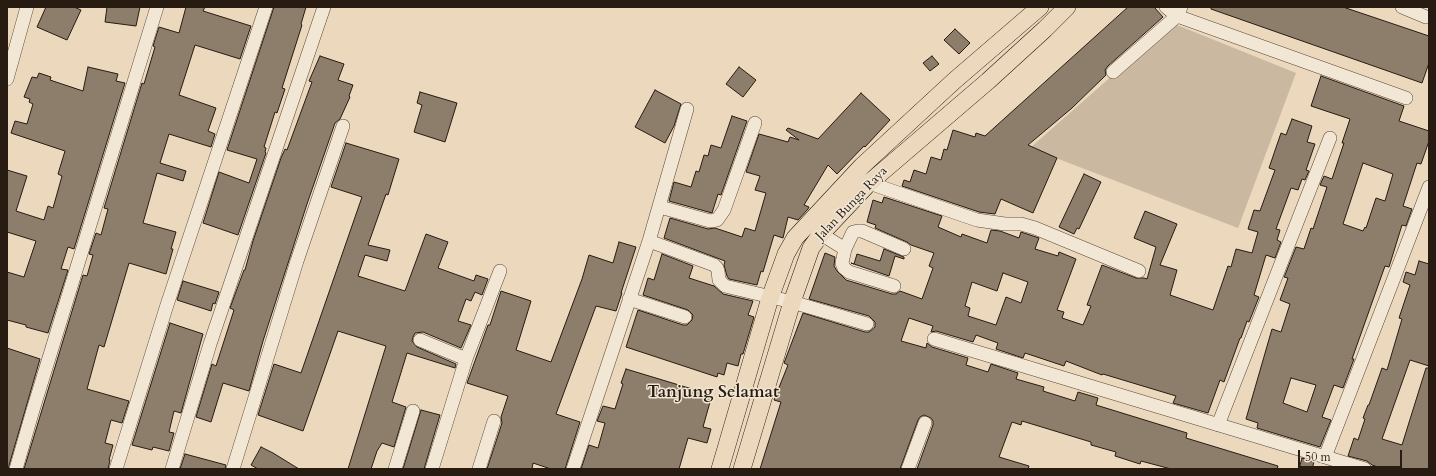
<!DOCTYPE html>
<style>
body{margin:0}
#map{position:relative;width:1436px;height:476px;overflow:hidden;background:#ebd8bd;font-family:Cardo,serif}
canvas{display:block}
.frame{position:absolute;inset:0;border:8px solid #271b12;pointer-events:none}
.scale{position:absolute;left:1298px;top:450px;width:104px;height:18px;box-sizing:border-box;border:2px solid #271b12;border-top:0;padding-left:5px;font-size:12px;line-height:14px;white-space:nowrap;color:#271b12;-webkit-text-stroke:3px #f2e6d4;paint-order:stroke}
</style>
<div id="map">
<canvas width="1436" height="476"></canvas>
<div class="frame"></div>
<div class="scale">50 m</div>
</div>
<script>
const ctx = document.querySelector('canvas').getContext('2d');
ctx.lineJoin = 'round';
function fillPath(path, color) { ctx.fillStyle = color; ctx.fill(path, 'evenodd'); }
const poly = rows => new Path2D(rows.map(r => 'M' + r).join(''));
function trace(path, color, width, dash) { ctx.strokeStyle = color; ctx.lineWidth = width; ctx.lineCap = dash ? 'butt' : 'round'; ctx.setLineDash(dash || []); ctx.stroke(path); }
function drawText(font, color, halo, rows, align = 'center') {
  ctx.font = font + ' Cardo,serif'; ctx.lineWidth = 3; ctx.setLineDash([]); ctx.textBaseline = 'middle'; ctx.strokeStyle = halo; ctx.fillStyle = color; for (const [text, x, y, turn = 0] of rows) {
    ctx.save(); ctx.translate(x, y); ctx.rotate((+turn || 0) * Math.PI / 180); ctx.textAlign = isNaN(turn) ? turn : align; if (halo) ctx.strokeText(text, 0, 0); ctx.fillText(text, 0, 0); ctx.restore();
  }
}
fillPath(poly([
 [1172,23,1296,73,1238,228,1030,148]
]), '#cab8a0');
const building = poly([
 [46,7,74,7,81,10,67,40,37,27,46,7],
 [107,7,140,7,136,26,105,22,107,7],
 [186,7,205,7,203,11,251,26,240,59,195,45,179,95,216,108,208,131,215,134,211,147,169,134,160,163,186,171,183,181,157,173,143,223,176,232,171,249,173,249,166,274,129,263,104,347,99,345,87,389,129,401,122,423,111,420,105,443,113,445,109,460,110,460,108,469,24,469,83,275,87,276,93,255,89,254,96,233,101,235,108,209,104,208,142,83,144,84,155,47,153,46,159,27,179,33,186,7],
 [274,7,306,7,301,24,302,25,282,88,285,89,277,113,275,112,264,147,266,148,265,152,266,153,238,235,203,223,219,172,249,183,257,159,227,150,274,7],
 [1128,7,1154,7,1163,17,1108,66,1105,70,1106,75,1072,108,1028,145,1057,158,1033,213,1001,199,995,214,979,212,902,186,904,180,910,182,914,170,926,174,931,157,941,160,944,149,947,150,953,130,975,137,976,133,985,136,1128,7],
 [1211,7,1343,7,1429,36,1429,63,1422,83,1211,9,1211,7],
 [955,29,970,43,959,54,944,40,955,29],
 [320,56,344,64,338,80,353,85,349,96,350,97,340,119,335,123,307,204,263,341,249,391,223,383,211,422,196,417,212,364,216,366,234,310,230,308,244,270,245,270,253,241,281,158,285,149,287,150,312,82,309,81,320,56],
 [932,56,939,64,930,71,923,63,932,56],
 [88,67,118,74,116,81,125,83,74,249,68,247,61,269,68,270,48,333,26,327,26,325,7,320,7,272,24,277,36,241,7,232,7,170,27,176,16,211,44,220,48,206,53,208,62,176,58,174,65,151,11,133,15,121,27,124,33,104,29,102,30,99,24,97,32,77,37,78,39,73,51,77,50,80,83,91,88,67],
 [739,67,756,80,743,97,726,84,739,67],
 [1321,76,1404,106,1399,121,1429,131,1429,141,1421,164,1417,163,1403,206,1412,209,1406,226,1402,225,1389,267,1385,266,1352,359,1354,359,1343,388,1334,385,1322,417,1331,420,1320,447,1257,428,1258,423,1246,419,1272,329,1281,332,1290,304,1280,300,1288,278,1284,277,1285,275,1296,247,1304,249,1311,228,1313,229,1327,187,1320,185,1324,176,1332,179,1344,143,1342,143,1350,119,1311,106,1321,76],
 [1363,163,1393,174,1385,201,1376,198,1366,228,1365,227,1363,231,1343,224,1363,163],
 [1291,378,1316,385,1307,412,1283,403,1291,378],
 [655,90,681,104,674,126,665,143,635,127,655,90],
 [420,92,457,103,445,142,414,132,422,105,417,103,420,92],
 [861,93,890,120,865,147,864,146,837,174,828,165,804,205,809,207,808,209,798,220,788,217,783,238,774,235,763,272,761,271,757,285,729,279,727,276,724,265,725,261,664,238,670,218,708,229,715,228,742,237,745,228,755,231,766,193,755,190,760,176,746,172,759,134,788,142,790,137,799,140,786,130,788,128,818,139,861,93],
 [732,116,747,121,721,195,718,194,712,213,669,201,674,182,691,187,696,171,699,172,704,155,708,156,711,145,721,148,732,116],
 [1292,119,1312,126,1307,142,1315,144,1306,170,1309,171,1305,180,1302,179,1298,190,1291,188,1276,229,1280,230,1277,240,1281,242,1275,258,1266,255,1254,295,1259,297,1249,322,1247,321,1241,338,1240,338,1224,382,1220,380,1208,413,1173,403,1176,396,1103,374,1102,375,1066,361,1064,366,1025,353,1023,358,996,349,998,343,976,335,973,342,936,331,931,332,933,326,909,318,901,341,926,348,927,343,932,347,968,358,966,365,988,372,991,364,1018,373,1016,379,1044,387,1043,391,1075,401,1078,392,1098,398,1096,405,1187,433,1186,438,1278,466,1277,469,1171,469,1141,461,1140,464,1115,456,1116,452,1091,445,1091,442,1022,421,1021,425,1012,422,999,457,1029,466,1028,469,917,469,933,425,933,421,931,418,924,415,920,417,918,420,900,469,760,469,781,402,774,400,788,365,784,363,803,313,865,332,869,332,875,327,875,322,869,316,809,299,825,253,835,257,834,266,837,271,846,280,892,294,896,294,900,291,922,299,933,268,929,266,934,253,911,245,907,242,875,228,876,225,867,222,873,200,882,203,884,197,942,216,938,227,961,237,962,234,987,243,991,230,1000,231,1019,238,1021,232,1039,238,1035,249,1058,256,1059,252,1076,259,1057,310,1064,312,1062,318,1083,325,1091,306,1087,305,1102,265,1136,278,1144,278,1147,279,1156,247,1134,238,1145,211,1177,224,1160,265,1177,270,1170,295,1213,310,1228,266,1231,267,1236,249,1252,253,1258,232,1248,229,1254,210,1260,211,1275,170,1269,168,1281,133,1286,135,1292,119],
 [1003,273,1028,282,1021,303,1006,297,996,325,968,316,970,308,965,306,972,282,997,291,1003,273],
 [346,143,399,159,388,195,386,194,368,245,390,250,387,261,365,255,358,276,405,291,426,234,448,242,438,268,474,281,476,275,488,279,482,295,475,292,471,301,466,299,458,321,471,325,461,348,423,332,415,333,413,337,412,341,417,347,456,364,455,368,407,353,392,402,406,407,394,447,382,443,377,451,371,469,348,469,386,346,338,331,303,431,258,415,274,364,301,373,362,197,331,187,346,143],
 [1084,174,1101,182,1079,229,1077,228,1074,234,1059,227,1084,174],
 [619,242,636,247,621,293,622,293,616,311,596,306,556,414,580,422,565,469,551,469,533,463,532,469,487,469,502,423,501,417,508,396,467,383,488,325,490,325,501,291,531,301,516,350,551,362,582,279,589,255,613,263,619,242],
 [884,249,904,257,904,259,895,256,889,276,851,263,854,264,857,254,880,261,884,249],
 [662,254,693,266,689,278,714,286,723,294,753,301,748,315,754,317,743,354,741,354,738,366,727,363,724,375,718,373,717,377,626,347,638,310,683,325,687,325,692,320,693,315,688,310,643,295,648,278,654,280,662,254],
 [1419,261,1429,264,1429,366,1410,360,1382,439,1402,445,1426,368,1429,368,1429,469,1384,469,1372,465,1367,461,1348,456,1354,438,1358,440,1365,419,1363,418,1368,405,1369,405,1382,368,1387,370,1402,319,1399,318,1410,285,1403,282,1406,272,1415,275,1419,261],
 [183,281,219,292,215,304,213,303,211,311,177,300,183,281],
 [170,323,203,334,181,413,174,411,169,432,174,433,169,451,153,447,152,450,132,445,170,323],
 [7,348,40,359,8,469,7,469,7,348],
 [626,369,712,395,703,427,711,429,707,443,688,438,679,469,581,469,589,445,598,448,605,423,597,421,603,406,615,409,623,384,621,383,626,369],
 [421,410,440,415,424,469,403,469,421,410],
 [261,447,273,453,299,469,258,469,251,465,261,447],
 [185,454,226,465,225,469,180,469,185,454],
 [1302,458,1314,462,1312,469,1299,469,1302,458]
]);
fillPath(building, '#8d7d6b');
trace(building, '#271b12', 1);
const minor = poly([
 [1166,7,1177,16,1406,98],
 [1402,7,1426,17],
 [1113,72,1177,16,1181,7],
 [7,79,27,7],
 [869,183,977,220,1005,224,1021,224,1035,228,1139,271],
 [660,207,710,221,717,220,724,210,755,123],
 [821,234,845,249,853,232,858,231,862,231,904,249],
 [649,241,714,265,717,268,718,271,719,280,725,286,792,302,867,324],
 [845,249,842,263,844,268,849,272,894,286],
 [629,299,685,317],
 [934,339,1365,469],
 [420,340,466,359],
 [1218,425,1330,138],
 [1325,457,1429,187],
 [16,469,33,410,157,7],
 [116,469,166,308,266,7],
 [172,469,210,344,324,7],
 [233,469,297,261,343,126],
 [395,469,413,411],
 [432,469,466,359,500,271],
 [479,469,494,421],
 [573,469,649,241,687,109],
 [908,469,925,423]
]);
const major = poly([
 [720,469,770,298,786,254,795,238,862,166,954,81,1040,7],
 [742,469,792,302,811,248,821,234,869,183,988,81,1045,29,1067,7]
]);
trace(minor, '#584a3d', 14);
trace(major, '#271b12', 18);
trace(minor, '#f2e6d4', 13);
trace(major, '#ebd8bd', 17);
drawText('13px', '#271b12', '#f2e6d4', [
 ["Jalan Bunga Raya",852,204,-46]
]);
drawText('bold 17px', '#271b12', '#f2e6d4', [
 ["Tanjung Selamat",713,393]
]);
</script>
